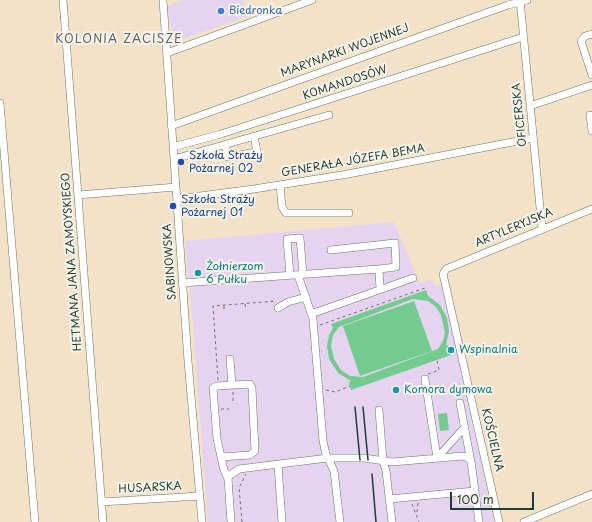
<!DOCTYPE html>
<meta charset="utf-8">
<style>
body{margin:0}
#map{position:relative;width:592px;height:522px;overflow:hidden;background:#f3e2c8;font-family:"Playpen Sans",sans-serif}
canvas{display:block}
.scale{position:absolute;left:450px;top:492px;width:84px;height:18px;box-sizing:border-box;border:2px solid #1f3d34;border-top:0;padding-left:5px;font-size:12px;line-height:14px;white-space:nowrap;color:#1f3d34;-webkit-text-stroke:3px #f7f3e8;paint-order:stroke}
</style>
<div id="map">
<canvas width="592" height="522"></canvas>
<div class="scale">100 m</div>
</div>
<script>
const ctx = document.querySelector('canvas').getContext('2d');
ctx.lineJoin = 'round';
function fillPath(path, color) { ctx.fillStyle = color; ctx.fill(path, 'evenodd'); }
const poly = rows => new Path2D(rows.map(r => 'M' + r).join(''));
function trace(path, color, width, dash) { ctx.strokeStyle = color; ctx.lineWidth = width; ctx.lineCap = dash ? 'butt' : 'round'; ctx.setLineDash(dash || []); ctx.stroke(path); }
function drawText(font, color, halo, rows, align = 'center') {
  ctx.font = font + ' "Playpen Sans",sans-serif'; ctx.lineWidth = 4; ctx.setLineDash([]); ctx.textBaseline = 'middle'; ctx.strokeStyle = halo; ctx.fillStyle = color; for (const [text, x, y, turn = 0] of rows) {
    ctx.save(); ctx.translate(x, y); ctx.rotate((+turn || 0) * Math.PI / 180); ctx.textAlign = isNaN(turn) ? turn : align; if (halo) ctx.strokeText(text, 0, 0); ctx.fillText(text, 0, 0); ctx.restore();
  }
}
fillPath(poly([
 [184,0,243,0,249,16,176,41,165,7],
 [394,222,420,284,432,279,434,285,443,287,494,522,208,522,190,289,192,285,192,280,188,277,185,241]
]), '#e6d3f0');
fillPath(poly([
 [426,290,428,296,440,305,447,318,449,331,446,345,448,345,451,355,351,390,349,382,351,381,338,373,329,359,327,346,329,335,333,328,331,324],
 [413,299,428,301,436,307,441,315,445,333,443,341,438,349,363,377,350,376,341,370,334,359,331,346,333,335,339,327],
 [414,301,432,351,360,376,343,326],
 [447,413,449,430,440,431,438,414]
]), '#74cb90');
const minor = poly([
 [63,0,103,522],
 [163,0,188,361,202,522],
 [520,0,542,228],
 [592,34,585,36,581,41,592,75],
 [167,53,312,0],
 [0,103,35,522],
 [530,106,592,85],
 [590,115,592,131],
 [171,126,508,5,527,0],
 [225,145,228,157,257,152,254,136],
 [173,147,221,134,523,37],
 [174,159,329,115],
 [280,185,282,207,286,213,349,213],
 [78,195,176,187],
 [177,199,254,189,348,174,533,138],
 [331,250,395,243,396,267,379,269],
 [290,275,287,239,300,238,303,274],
 [298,275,313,319,323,441,326,454,334,471,340,522],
 [182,283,379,269,380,290],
 [278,308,288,302,306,297],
 [311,314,413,278],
 [230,359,232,385],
 [425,379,437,458],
 [460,403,471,462],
 [379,410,383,461,386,471,392,522],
 [221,457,250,455,255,451,252,388,250,384,217,386,213,388,217,439,221,457,224,470,228,479],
 [437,458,465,427],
 [278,465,282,522],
 [389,499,475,491],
 [101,502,200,496],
 [231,522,228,478,230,475,239,469,328,458,364,458,392,462,463,456,468,458,471,461,479,522],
 [499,522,443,274,446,269,592,209],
 [524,522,592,494]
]);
trace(minor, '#697768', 8);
trace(poly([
 [245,304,246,310],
 [224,306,224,312],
 [320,325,425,288],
 [428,374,439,370,437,360],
 [218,380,213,306,276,301],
 [326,390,335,392,350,386],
 [233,392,233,404],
 [221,409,229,409],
 [412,504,419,522],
 [417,512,418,503],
 [242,522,239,488,246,474]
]), '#697768', 1, [3, 3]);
trace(minor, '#fff', 7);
trace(poly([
 [355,407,360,460],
 [363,407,368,460],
 [372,474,376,522]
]), '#1f3d34', 1.5);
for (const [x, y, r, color] of [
 [221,11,4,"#3f7fe0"],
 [181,162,4,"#1a4fb4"],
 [173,206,4,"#1a4fb4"],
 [198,273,4,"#0f9aa8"],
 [451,350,4,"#0f9aa8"],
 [396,390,4,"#0f9aa8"]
]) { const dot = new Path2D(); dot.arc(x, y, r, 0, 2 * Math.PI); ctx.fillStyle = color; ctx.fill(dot); trace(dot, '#f7f3e8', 1.5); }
drawText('11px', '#366cbe', '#f7f3e8', [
 ["Biedronka",229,11]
], 'left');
drawText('11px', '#1f3d34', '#f7f3e8', [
 ["MARYNARKI WOJENNEJ",345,51,-20],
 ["KOMANDOSÓW",345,83,-18],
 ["OFICERSKA",520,115,-96],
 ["GENERAŁA JÓZEFA BEMA",353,161,-10],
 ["ARTYLERYJSKA",514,228,-23],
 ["HETMANA JANA ZAMOYSKIEGO",72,262,-94],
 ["SABINOWSKA",170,262,-94],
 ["KOŚCIELNA",492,440,77],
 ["HUSARSKA",150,488,-3]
]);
drawText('11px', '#164399', '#f7f3e8', [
 ["Szkoła Straży",189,156],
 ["Pożarnej 02",189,169],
 ["Szkoła Straży",181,200],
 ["Pożarnej 01",181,213]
], 'left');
drawText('11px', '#0d838f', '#f7f3e8', [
 ["Żołnierzom",206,267],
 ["6 Pułku",206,280],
 ["Wspinalnia",459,350],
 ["Komora dymowa",404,390]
], 'left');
ctx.letterSpacing = '1px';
drawText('12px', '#60646c', '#f7f3e8', [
 ["KOLONIA ZACISZE",119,40]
]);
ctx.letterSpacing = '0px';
</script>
